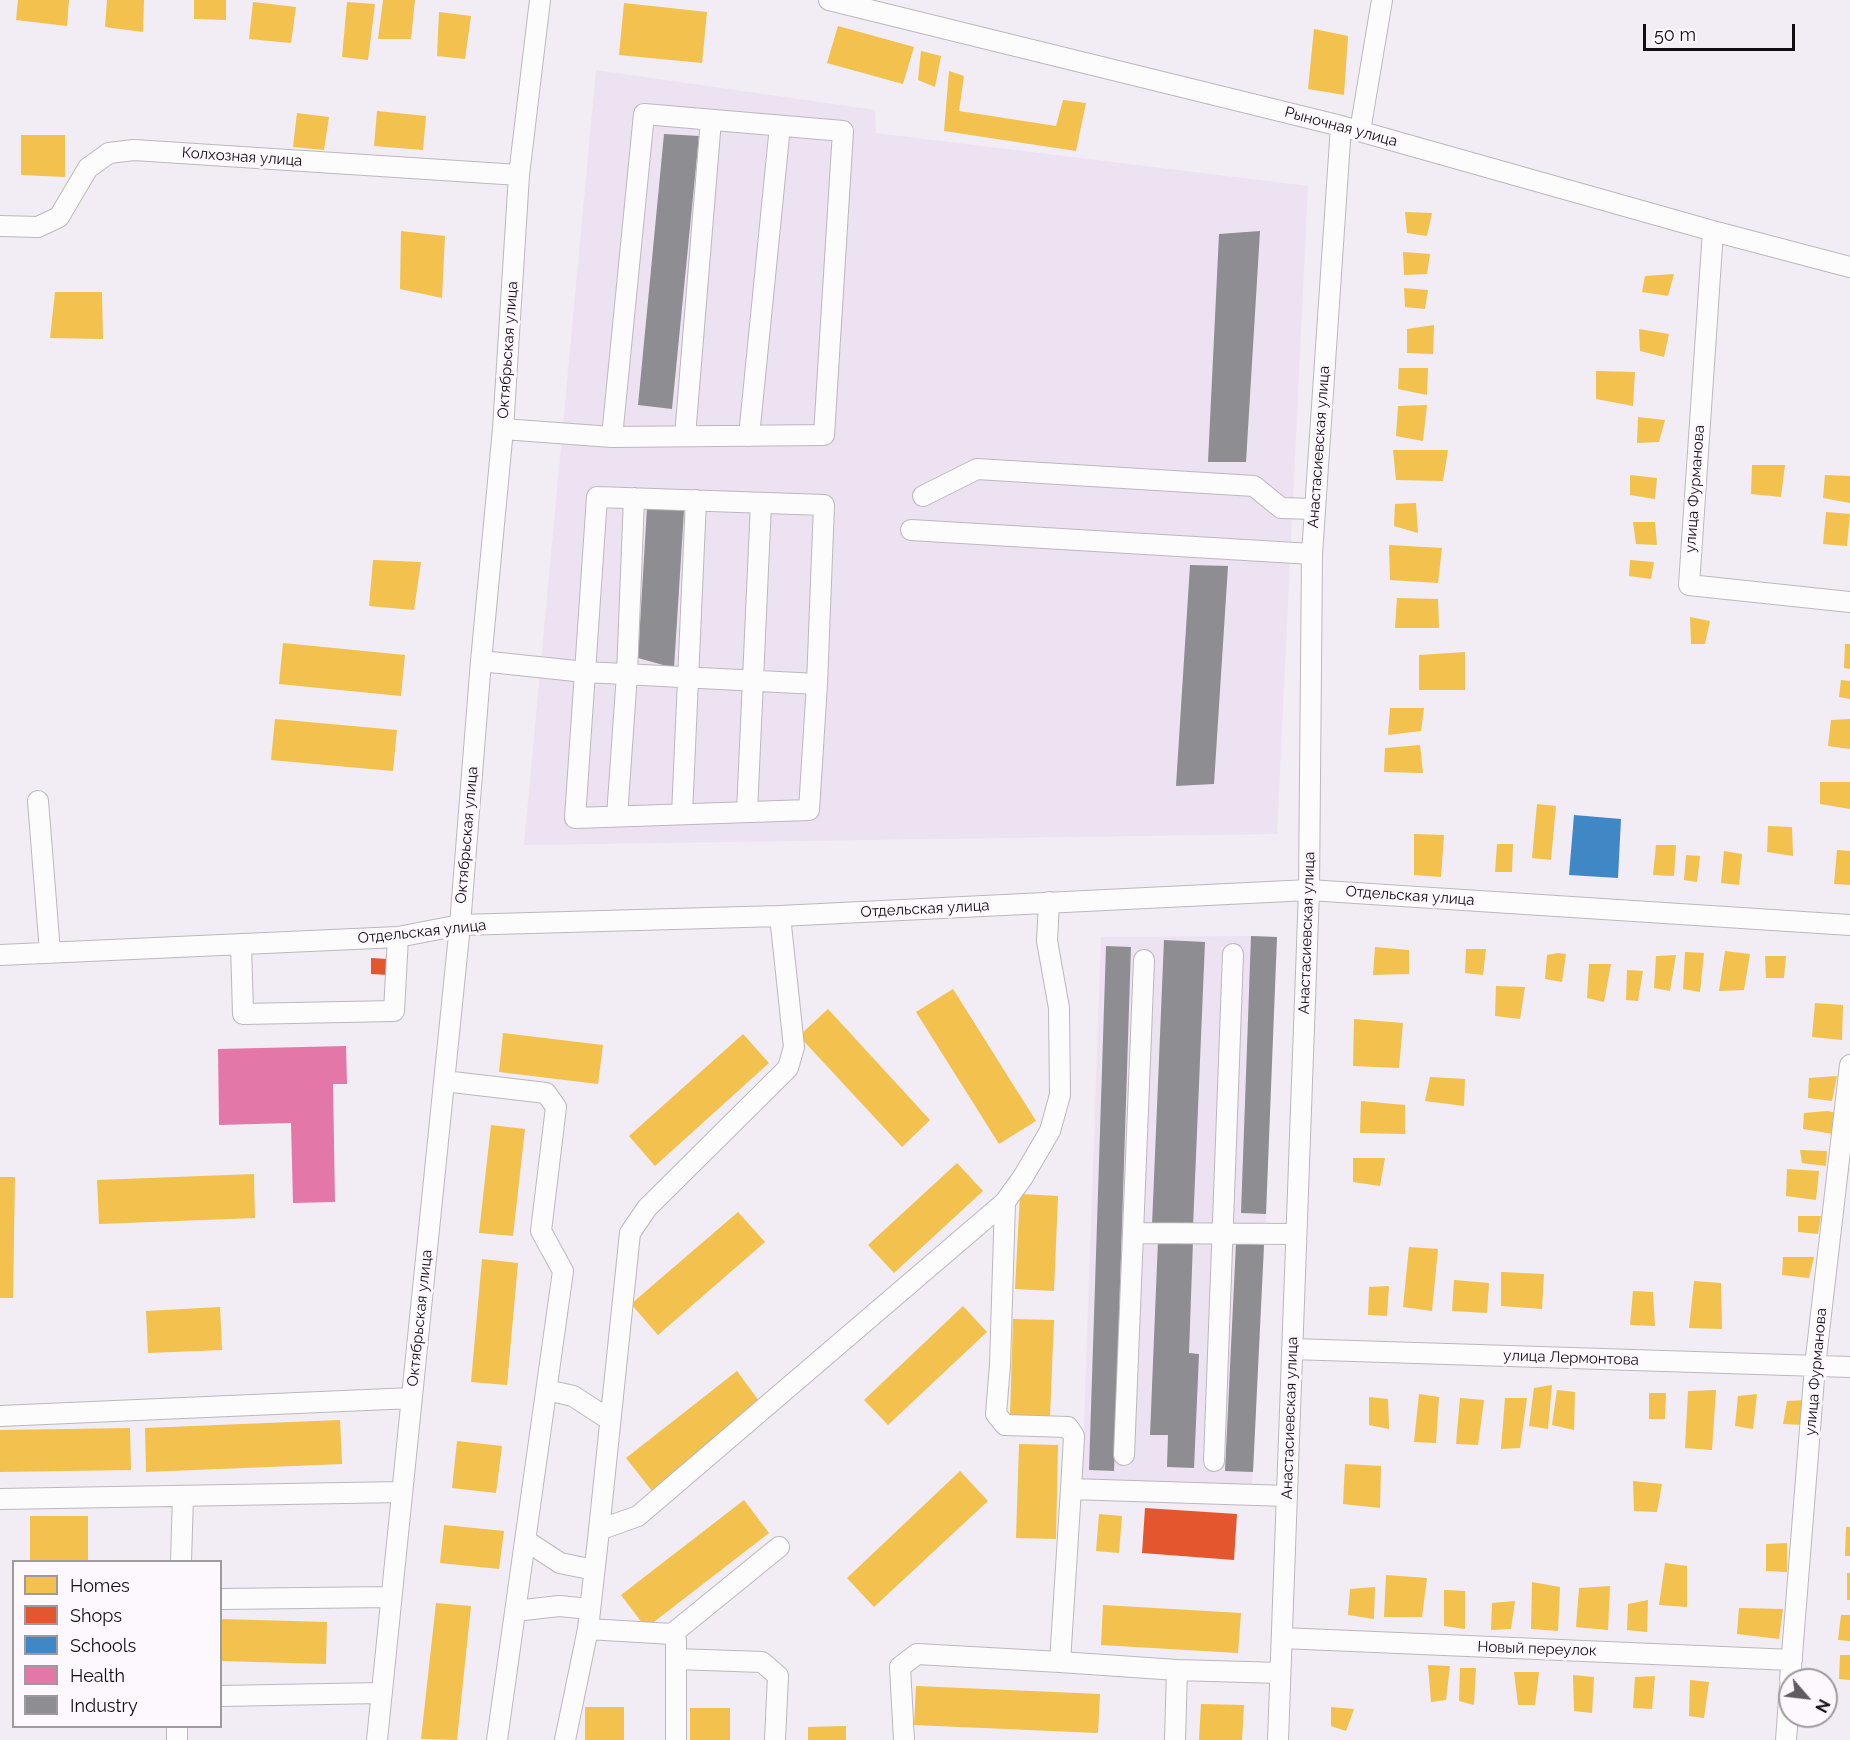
<!DOCTYPE html>
<meta charset="utf-8">
<style>
body{margin:0}
#map{position:relative;width:1850px;height:1740px;overflow:hidden;background:#f2ecf4;font-family:Raleway,sans-serif}
canvas{display:block}
.legend{position:absolute;left:12px;top:1560px;width:210px;height:168px;box-sizing:border-box;background:#fdf8fe;border:2px solid #9f9aa0;margin:0;padding:8px 10px;list-style:none;font-size:18px;color:#110d12}
.legend li{display:flex;align-items:center;gap:12px;height:30px}
.legend b{width:30px;border:2px solid #9f9aa0}
.north{position:absolute;left:1778px;top:1668px;width:60px;height:60px;box-sizing:border-box;background:#fdf8fe;border:2px solid #9f9aa0;border-radius:50%;rotate:118deg;font-size:16px;font-weight:700;line-height:24px;text-align:center;color:#110d12}
.north::after{content:'';display:block;margin:auto;width:21px;height:27px;background:#605b61;clip-path:polygon(50% 0,100% 100%,50% 72%,0 100%)}
.scale{position:absolute;left:1643px;top:24px;width:152px;height:27px;box-sizing:border-box;border:3px solid #110d12;border-top:0;padding-left:8px;font-size:18px;line-height:21px;white-space:nowrap;color:#110d12;-webkit-text-stroke:4px #fdf8fe;paint-order:stroke}
</style>
<div id="map">
<canvas width="1850" height="1740"></canvas>
<ul class="legend">
<li><b style="height:16px;background:#f2c14e"></b>Homes</li>
<li><b style="height:16px;background:#e4572e"></b>Shops</li>
<li><b style="height:16px;background:#3f88c5"></b>Schools</li>
<li><b style="height:16px;background:#e377a8"></b>Health</li>
<li><b style="height:16px;background:#8d8d92"></b>Industry</li>
</ul>
<div class="north">N</div>
<div class="scale">50 m</div>
</div>
<script>
const ctx = document.querySelector('canvas').getContext('2d');
ctx.lineJoin = 'round';
function fillPath(path, color) { ctx.fillStyle = color; ctx.fill(path, 'evenodd'); }
const poly = rows => new Path2D(rows.map(r => 'M' + r).join(''));
function trace(path, color, width, dash) { ctx.strokeStyle = color; ctx.lineWidth = width; ctx.lineCap = dash ? 'butt' : 'round'; ctx.setLineDash(dash || []); ctx.stroke(path); }
function drawText(font, color, halo, rows, align = 'center') {
  ctx.font = font + ' Raleway,sans-serif'; ctx.lineWidth = 6; ctx.setLineDash([]); ctx.textBaseline = 'middle'; ctx.strokeStyle = halo; ctx.fillStyle = color; for (const [text, x, y, turn = 0] of rows) {
    ctx.save(); ctx.translate(x, y); ctx.rotate((+turn || 0) * Math.PI / 180); ctx.textAlign = isNaN(turn) ? turn : align; if (halo) ctx.strokeText(text, 0, 0); ctx.fillText(text, 0, 0); ctx.restore();
  }
}
fillPath(poly([
 [596,70,875,110,876,133,1308,186,1277,834,524,845],
 [1251,936,1277,937,1266,1214,1252,1485,1082,1481,1101,937]
]), '#ede2f1');
fillPath(poly([
 [18,0,69,0,67,26,16,20],
 [107,0,144,0,143,32,105,27],
 [194,0,226,0,226,20,194,19],
 [383,0,415,0,411,39,378,39],
 [253,2,296,7,291,43,249,39],
 [347,2,375,4,368,60,342,57],
 [624,3,707,12,702,63,619,55],
 [439,12,471,16,465,59,437,56],
 [838,26,914,47,903,84,827,63],
 [1314,29,1348,36,1344,95,1308,89],
 [921,51,941,56,935,87,918,80],
 [949,71,964,76,959,111,1056,126,1063,100,1086,103,1076,151,944,131],
 [377,111,426,116,423,150,374,146],
 [297,113,329,117,324,150,293,147],
 [21,135,65,135,65,177,21,175],
 [1405,212,1432,213,1427,236,1407,233],
 [401,231,445,236,442,298,400,289],
 [1403,252,1430,254,1427,274,1404,275],
 [1674,274,1668,296,1642,292,1645,276],
 [1404,288,1428,290,1425,309,1405,307],
 [55,292,102,292,103,339,50,338],
 [1434,325,1433,354,1407,353,1407,329],
 [1639,329,1669,334,1664,357,1640,351],
 [1399,368,1428,368,1427,395,1398,389],
 [1596,371,1635,372,1633,406,1596,399],
 [1427,405,1423,441,1396,436,1398,406],
 [1638,417,1665,420,1659,442,1637,443],
 [1393,450,1448,450,1443,481,1396,480],
 [1752,465,1785,465,1781,497,1751,494],
 [1630,475,1657,478,1655,499,1630,495],
 [1825,475,1850,476,1850,503,1823,498],
 [1416,503,1418,533,1394,526,1395,504],
 [1826,512,1850,514,1847,546,1823,544],
 [1633,522,1655,522,1657,545,1636,544],
 [1389,545,1442,548,1438,583,1390,580],
 [373,560,421,562,414,610,369,606],
 [1630,560,1654,562,1651,579,1629,576],
 [1397,598,1438,599,1439,628,1395,628],
 [1690,617,1710,621,1705,644,1691,644],
 [283,643,405,655,401,696,279,684],
 [1845,644,1850,644,1850,669,1844,668],
 [1465,652,1465,690,1419,690,1419,655],
 [1841,680,1850,681,1850,699,1839,697],
 [1390,708,1424,708,1421,731,1388,735],
 [275,719,397,730,393,771,271,760],
 [1850,719,1850,749,1828,746,1831,720],
 [1420,745,1423,773,1384,772,1385,748],
 [1820,782,1850,782,1850,809,1820,804],
 [1537,804,1556,806,1551,860,1532,858],
 [1768,826,1792,827,1793,856,1767,852],
 [1414,834,1444,835,1441,877,1414,875],
 [1497,844,1513,844,1512,872,1495,872],
 [1656,845,1676,845,1674,876,1653,875],
 [1837,850,1850,851,1850,885,1834,884],
 [1724,851,1742,854,1739,885,1721,883],
 [1686,855,1700,856,1697,882,1684,880],
 [1375,947,1409,950,1409,974,1373,975],
 [1466,949,1486,949,1483,975,1465,973],
 [1725,951,1750,954,1744,990,1719,991],
 [1685,952,1704,953,1700,992,1683,989],
 [1558,953,1566,954,1562,982,1545,979,1547,955],
 [1676,955,1670,991,1654,988,1656,956],
 [1765,956,1786,956,1784,978,1766,978],
 [1589,964,1611,964,1604,1002,1587,998],
 [1627,970,1643,971,1638,1001,1626,1000],
 [1496,986,1525,987,1520,1019,1495,1016],
 [953,989,1036,1121,999,1144,916,1012],
 [1815,1003,1843,1005,1842,1040,1812,1037],
 [828,1009,930,1120,902,1147,799,1036],
 [1354,1019,1403,1023,1399,1068,1353,1066],
 [503,1033,603,1045,598,1084,499,1072],
 [743,1034,769,1063,655,1166,629,1136],
 [1837,1076,1832,1101,1808,1098,1809,1078],
 [1430,1077,1465,1079,1464,1106,1425,1101],
 [1361,1101,1405,1105,1405,1134,1360,1133],
 [1827,1111,1838,1113,1833,1134,1803,1129,1804,1113],
 [491,1125,525,1129,513,1236,479,1233],
 [1800,1150,1827,1151,1826,1166,1802,1163],
 [1353,1158,1385,1158,1380,1186,1353,1182],
 [957,1163,983,1191,894,1273,868,1245],
 [1787,1169,1819,1171,1816,1200,1786,1196],
 [254,1174,255,1218,99,1224,97,1180],
 [0,1177,15,1177,13,1298,0,1298],
 [1020,1194,1058,1196,1054,1291,1015,1289],
 [738,1212,765,1242,658,1335,631,1304],
 [1798,1216,1821,1216,1818,1234,1798,1232],
 [1409,1247,1438,1249,1432,1311,1403,1307],
 [1783,1257,1814,1257,1809,1278,1782,1275],
 [482,1259,518,1263,507,1385,471,1382],
 [1501,1272,1544,1274,1542,1309,1501,1306],
 [1454,1280,1489,1283,1487,1313,1452,1311],
 [1694,1281,1721,1283,1722,1329,1689,1328],
 [1389,1286,1387,1316,1368,1315,1369,1287],
 [1633,1291,1653,1292,1655,1326,1630,1325],
 [963,1306,987,1332,888,1425,864,1400],
 [220,1307,222,1350,148,1353,146,1311],
 [1013,1319,1054,1320,1050,1417,1010,1416],
 [737,1371,762,1405,652,1491,626,1458],
 [1552,1385,1548,1429,1529,1426,1534,1388],
 [1557,1390,1575,1392,1574,1430,1552,1425],
 [1716,1390,1712,1450,1685,1448,1688,1391],
 [1649,1393,1666,1393,1665,1419,1649,1419],
 [1419,1394,1439,1397,1436,1443,1414,1442],
 [1757,1394,1753,1429,1735,1426,1738,1396],
 [1369,1397,1388,1399,1389,1429,1369,1425],
 [1460,1398,1484,1400,1478,1445,1456,1444],
 [1505,1398,1527,1398,1520,1448,1501,1449],
 [1807,1400,1803,1425,1783,1424,1787,1401],
 [340,1420,342,1464,146,1472,145,1428],
 [130,1428,131,1470,0,1472,0,1430],
 [457,1441,502,1446,496,1493,452,1488],
 [1019,1444,1058,1445,1056,1539,1016,1538],
 [1345,1464,1381,1466,1380,1508,1343,1504],
 [960,1471,988,1501,874,1607,847,1578],
 [1633,1481,1662,1484,1657,1512,1634,1511],
 [744,1500,769,1533,646,1628,621,1595],
 [1099,1514,1122,1516,1119,1553,1096,1551],
 [30,1516,88,1516,88,1562,30,1562],
 [444,1525,504,1531,499,1569,440,1563],
 [1846,1527,1850,1527,1850,1556,1845,1556],
 [1787,1543,1787,1572,1766,1571,1766,1544],
 [1665,1563,1687,1566,1687,1607,1659,1605],
 [1847,1573,1850,1573,1850,1600,1847,1600],
 [1386,1575,1427,1578,1422,1617,1384,1617],
 [1532,1582,1560,1587,1558,1631,1531,1629],
 [1610,1586,1608,1630,1576,1627,1579,1588],
 [1375,1587,1374,1619,1348,1615,1350,1589],
 [1444,1590,1465,1591,1465,1629,1444,1626],
 [1648,1600,1647,1632,1627,1630,1628,1604],
 [1515,1601,1511,1629,1491,1630,1492,1603],
 [436,1603,471,1606,457,1740,421,1739],
 [1103,1605,1241,1613,1238,1653,1101,1645],
 [1739,1608,1783,1609,1779,1639,1737,1634],
 [1841,1615,1850,1615,1850,1641,1838,1640],
 [220,1619,327,1622,326,1664,220,1661],
 [1840,1655,1850,1655,1850,1680,1839,1679],
 [1428,1665,1450,1666,1446,1700,1431,1702],
 [1460,1668,1476,1668,1474,1705,1459,1701],
 [1514,1672,1539,1672,1535,1705,1518,1705],
 [1573,1675,1594,1677,1592,1713,1574,1711],
 [1655,1676,1652,1709,1633,1708,1635,1677],
 [1690,1680,1709,1682,1704,1718,1689,1716],
 [916,1686,1100,1694,1098,1733,914,1725],
 [1201,1704,1244,1705,1242,1740,1199,1740],
 [585,1707,624,1707,624,1740,585,1740],
 [1331,1707,1354,1709,1346,1731,1331,1726],
 [690,1708,730,1708,730,1740,690,1740],
 [846,1726,846,1740,808,1740,808,1727]
]), '#f2c14e');
fillPath(poly([
 [371,958,388,959,388,975,371,974],
 [1145,1508,1237,1514,1234,1560,1142,1553]
]), '#e4572e');
fillPath(poly([
 [1574,815,1621,819,1618,878,1569,875]
]), '#3f88c5');
fillPath(poly([
 [346,1046,347,1084,333,1084,335,1202,293,1203,291,1123,219,1125,218,1049]
]), '#e377a8');
fillPath(poly([
 [664,134,699,136,672,409,638,405],
 [1260,231,1246,462,1208,462,1219,234],
 [647,507,684,511,674,668,638,658],
 [1190,565,1228,566,1214,784,1176,786],
 [1251,936,1277,937,1266,1214,1241,1213],
 [1164,940,1205,942,1193,1227,1152,1225],
 [1106,946,1131,947,1114,1471,1089,1470],
 [1158,1240,1193,1241,1189,1353,1199,1354,1194,1468,1167,1467,1168,1435,1150,1435],
 [1236,1243,1264,1245,1253,1472,1225,1471]
]), '#8d8d92');
const minor = poly([
 [829,0,1341,126,1713,231,1850,267],
 [1360,131,1382,0],
 [0,226,38,227,59,217,88,168,109,153,134,150,519,175],
 [1713,231,1689,585,1850,602],
 [503,429,612,437,824,435,843,131,644,114,612,437],
 [685,436,711,120],
 [749,436,780,126],
 [923,496,977,469,1254,486,1281,508,1314,509],
 [597,497,824,505,817,684,809,810,575,818,597,497],
 [911,530,1312,554],
 [481,661,585,672,817,684],
 [38,801,50,952],
 [747,812,761,503],
 [682,814,696,500],
 [617,816,627,674,634,498],
 [1049,902,1047,941,1059,1008,1060,1095,1050,1131,1023,1177,1005,1202,1000,1365,996,1414,1005,1425,1068,1427,1074,1436,1071,1489],
 [241,944,243,1014,394,1011,398,937],
 [0,955,398,937,460,925,780,916,1309,890,1850,925],
 [444,1081,546,1093,556,1107,541,1231,563,1271,497,1740],
 [1133,1233,1144,960],
 [1292,1349,1850,1367],
 [547,1390,573,1396,610,1420],
 [0,1416,412,1398],
 [1124,1455,1133,1233,1296,1234],
 [1214,1461,1233,954],
 [0,1499,402,1492],
 [599,1530,630,1233,647,1208,788,1068,794,1047,780,916],
 [525,1540,560,1563,594,1570],
 [181,1562,183,1496],
 [220,1599,391,1597],
 [515,1611,559,1606,590,1609],
 [588,1629,599,1530,638,1516,1005,1202],
 [672,1634,779,1547],
 [1282,1638,1792,1660],
 [676,1659,676,1740],
 [1060,1662,1177,1670,1280,1673],
 [1790,1680,1815,1366,1850,1065],
 [220,1696,381,1693],
 [177,1740,177,1726],
 [377,1740,460,925,481,661,503,429,519,175,540,0],
 [565,1740,588,1629,672,1634,676,1640,676,1659,762,1662,778,1676,775,1740],
 [904,1740,900,1667,917,1654,1060,1662,1071,1489,1287,1496],
 [1175,1740,1177,1670],
 [1278,1740,1309,890,1312,554,1341,126],
 [1786,1740,1790,1686]
]);
trace(minor, '#bcb7bd', 22);
trace(minor, '#fdfcfd', 20);
drawText('15px', '#110d12', '#fdf8fe', [
 ["Рыночная улица",1341,127,15],
 ["Колхозная улица",242,157,4],
 ["Октябрьская улица",508,350,-86],
 ["Анастасиевская улица",1319,447,-86],
 ["улица Фурманова",1695,489,-86],
 ["Октябрьская улица",467,835,-85],
 ["Отдельская улица",1410,896,4],
 ["Отдельская улица",925,909,-3],
 ["Отдельская улица",422,932,-6],
 ["Анастасиевская улица",1307,933,-88],
 ["Октябрьская улица",420,1318,-84],
 ["улица Лермонтова",1571,1358,2],
 ["улица Фурманова",1816,1372,-85],
 ["Анастасиевская улица",1290,1418,-88],
 ["Новый переулок",1537,1649,2]
]);
</script>
